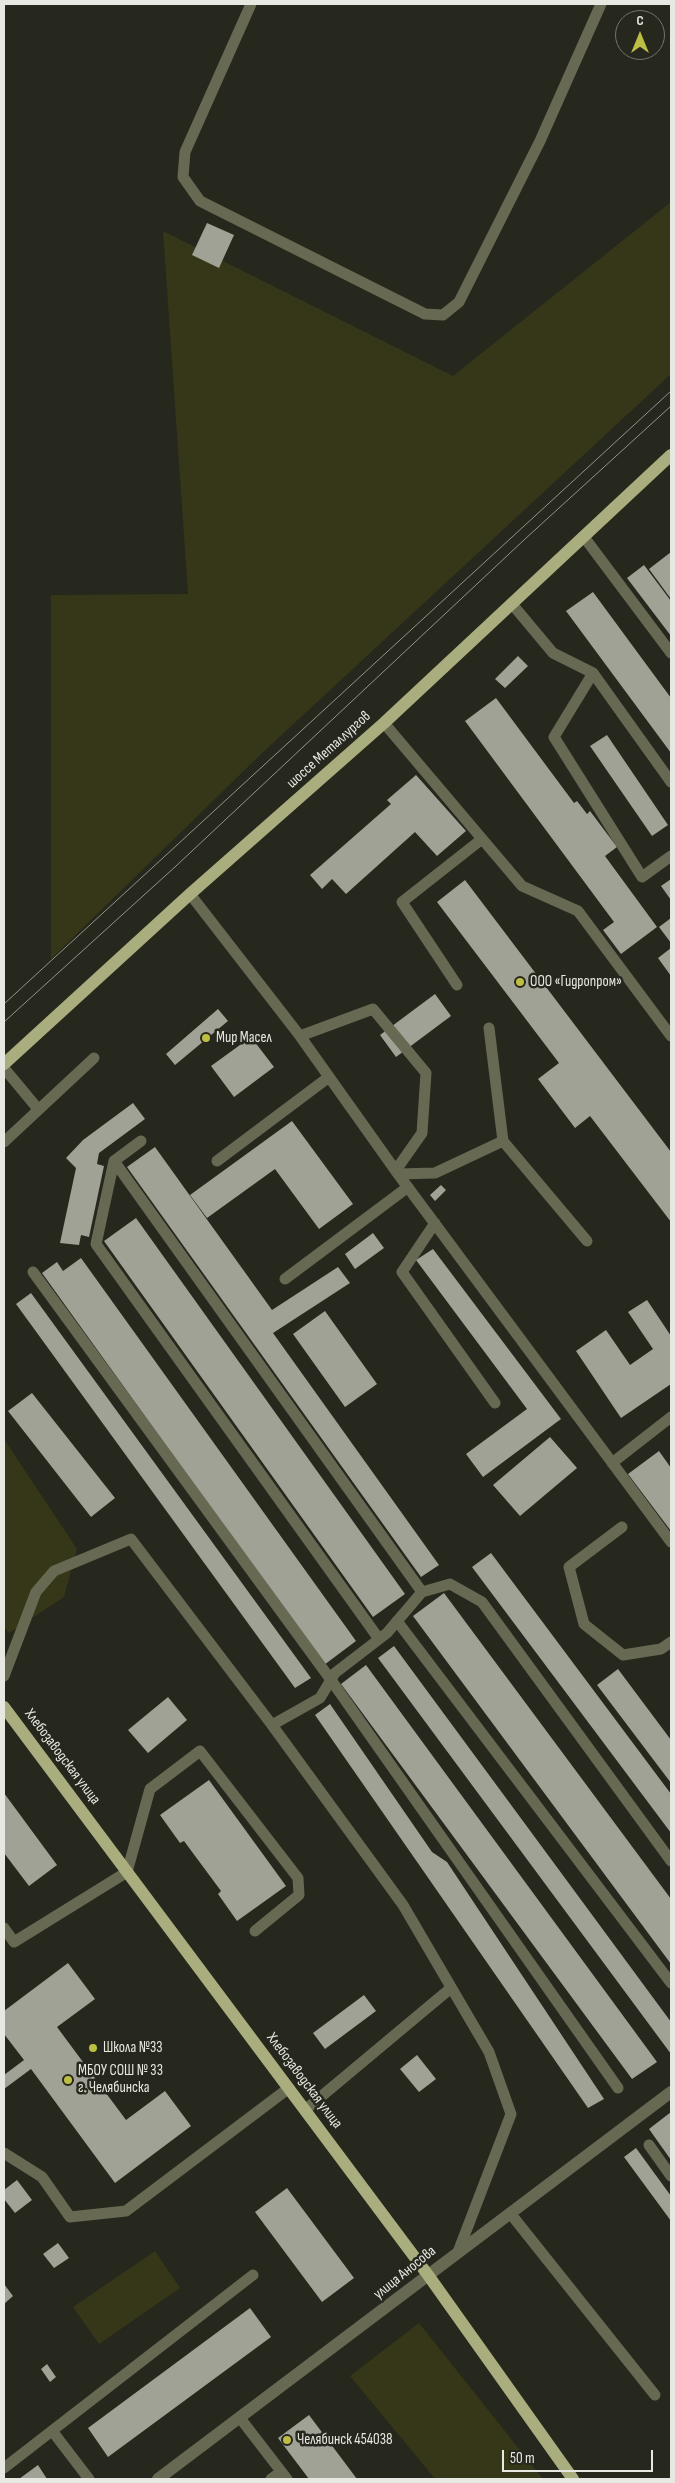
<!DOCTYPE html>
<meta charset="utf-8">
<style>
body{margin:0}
#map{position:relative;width:675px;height:2483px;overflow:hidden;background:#26271d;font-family:"Sofia Sans Condensed",sans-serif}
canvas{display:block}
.frame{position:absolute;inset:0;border:5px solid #e7e8e1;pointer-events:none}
.north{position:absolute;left:615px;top:10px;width:50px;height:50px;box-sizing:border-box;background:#26271d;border:1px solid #73746b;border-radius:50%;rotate:0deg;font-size:14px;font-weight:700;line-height:20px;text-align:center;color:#e7e8e1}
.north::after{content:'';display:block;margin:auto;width:18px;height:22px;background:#bcbf43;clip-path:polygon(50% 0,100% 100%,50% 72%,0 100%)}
.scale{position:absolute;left:502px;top:2450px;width:151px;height:22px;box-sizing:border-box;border:2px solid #e7e8e1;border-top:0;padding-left:6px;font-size:15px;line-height:18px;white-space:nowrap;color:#e7e8e1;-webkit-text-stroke:4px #26271d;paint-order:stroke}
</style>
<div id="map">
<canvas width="675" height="2483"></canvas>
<div class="frame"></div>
<div class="north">С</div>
<div class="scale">50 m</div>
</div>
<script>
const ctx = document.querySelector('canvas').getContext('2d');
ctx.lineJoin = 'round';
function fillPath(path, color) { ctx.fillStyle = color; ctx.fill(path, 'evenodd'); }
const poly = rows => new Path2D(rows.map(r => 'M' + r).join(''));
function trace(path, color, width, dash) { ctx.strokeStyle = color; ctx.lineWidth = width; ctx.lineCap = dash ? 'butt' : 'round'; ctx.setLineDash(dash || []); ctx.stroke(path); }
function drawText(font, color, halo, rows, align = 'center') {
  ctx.font = font + ' "Sofia Sans Condensed",sans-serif'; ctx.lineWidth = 5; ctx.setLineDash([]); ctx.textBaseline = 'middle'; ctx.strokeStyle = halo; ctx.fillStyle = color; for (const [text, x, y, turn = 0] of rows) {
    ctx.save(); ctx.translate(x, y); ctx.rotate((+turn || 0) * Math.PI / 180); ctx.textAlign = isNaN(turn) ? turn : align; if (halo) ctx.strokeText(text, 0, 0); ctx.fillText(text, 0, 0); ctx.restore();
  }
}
fillPath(poly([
 [671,202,671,374,259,756,51,959,51,595,188,594,163,231,453,376],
 [4,1439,77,1549,64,1597,9,1633,4,1627],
 [155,2251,180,2288,99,2344,73,2307],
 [419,2323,543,2479,435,2479,350,2376]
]), '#363718');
fillPath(poly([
 [207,223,234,235,219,268,192,255],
 [671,552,671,599,649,569],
 [644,565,671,601,671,636,627,578],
 [593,592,671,698,671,753,566,611],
 [518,656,528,666,505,688,495,679],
 [496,698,574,803,577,801,587,814,590,811,617,847,605,856,657,927,621,954,603,930,614,922,465,721],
 [607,735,668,825,652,836,590,746],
 [416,775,466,831,437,856,415,832,346,894,332,879,322,889,310,875,391,804,387,800],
 [671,879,671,900,661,886],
 [465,880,671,1152,671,1222,590,1116,575,1128,538,1079,559,1063,437,902],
 [671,918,671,943,659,927],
 [671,948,671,976,658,958],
 [435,994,451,1016,396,1057,380,1035],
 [218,1009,228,1021,175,1065,166,1054],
 [251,1037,274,1067,234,1097,211,1066],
 [133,1103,145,1119,99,1153,97,1164,104,1166,89,1237,81,1235,79,1245,60,1243,76,1168,66,1158,83,1140],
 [292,1121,353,1204,319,1229,275,1169,207,1218,190,1195],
 [155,1147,272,1310,338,1267,350,1283,273,1333,439,1565,421,1577,127,1167],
 [441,1185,446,1190,435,1201,430,1195],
 [136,1218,405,1594,373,1617,104,1241],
 [373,1233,384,1248,355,1269,345,1254],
 [433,1249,561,1419,483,1477,466,1454,527,1409,416,1260],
 [81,1258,356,1641,324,1665,42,1273,57,1262,63,1271],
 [31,1293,311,1678,295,1688,16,1304],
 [647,1300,671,1336,671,1384,621,1418,576,1351,606,1330,630,1365,653,1349,628,1312],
 [325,1311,377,1384,345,1407,293,1334],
 [32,1393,115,1498,91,1517,8,1411],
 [550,1437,577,1468,520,1516,493,1485],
 [659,1451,671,1468,671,1531,628,1474],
 [491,1553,671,1794,671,1833,472,1567],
 [444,1593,671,1899,671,1964,413,1616],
 [394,1646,671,2022,671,2054,378,1658],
 [366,1665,657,2062,632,2079,341,1684],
 [618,1669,671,1740,671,1783,597,1685],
 [168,1697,187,1720,148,1753,128,1730],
 [330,1704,432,1852,447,1862,604,2099,588,2108,315,1715],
 [209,1780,286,1886,237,1921,218,1894,221,1891,184,1841,180,1843,160,1815],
 [4,1793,57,1865,29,1886,4,1853],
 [68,1963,95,1999,57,2027,126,2120,165,2091,191,2126,115,2183,31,2069,4,2089,4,2075,24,2060,4,2034,4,2011],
 [364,1995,376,2011,325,2049,313,2033],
 [417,2055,436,2079,419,2092,400,2069],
 [671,2112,671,2160,649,2129],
 [636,2148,671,2196,671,2221,624,2157],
 [17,2180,32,2200,15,2213,4,2199,4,2190],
 [287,2188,354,2278,322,2302,255,2212],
 [58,2243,69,2258,54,2268,43,2254],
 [4,2284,13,2296,4,2304],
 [250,2308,271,2337,108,2457,88,2428],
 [47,2364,56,2377,50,2382,41,2369],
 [309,2415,357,2479,309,2479,278,2438],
 [38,2465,47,2479,19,2479]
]), '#a1a296');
trace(poly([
 [251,4,185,152,183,177,200,201,425,314,443,315,459,302,540,141,601,4],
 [584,537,671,653],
 [512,604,553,653,593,673,671,782],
 [593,673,554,737,642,877,671,856],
 [384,723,522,886,578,911,671,1036],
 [190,894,300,1036,398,1174,671,1542],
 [457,985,402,902,482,839],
 [489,1028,503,1141],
 [300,1036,373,1009,426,1073,422,1133,396,1170],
 [4,1068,38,1109],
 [141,1141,114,1161,96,1244,379,1639],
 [4,1142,94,1058],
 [114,1161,422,1592],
 [217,1161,329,1077],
 [398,1174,435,1173,503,1141,587,1241],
 [435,1223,402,1272,495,1403],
 [33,1272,331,1680,618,2088],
 [285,1279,408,1187],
 [612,1463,671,1417],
 [622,1527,569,1567,584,1624,623,1655,661,1649,671,1642],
 [397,1621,671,1983],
 [4,1676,36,1592,54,1571,131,1539,272,1725,320,1698,335,1673,387,1633,422,1592,450,1584,482,1602,671,1861],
 [272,1725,403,1905,489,2052,511,2114,458,2252],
 [4,1928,14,1942,127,1872,150,1789,200,1751,298,1878,299,1895,255,1931],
 [305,2110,451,1988],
 [649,2145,671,2176],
 [4,2153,42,2177,70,2217,126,2211,289,2088],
 [510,2213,655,2395],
 [240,2418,287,2479],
 [53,2432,89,2479],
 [4,2468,253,2275],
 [271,2479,281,2472]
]), '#686952', 11);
trace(poly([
 [158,2479,671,2092]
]), '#686952', 12);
trace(poly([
 [4,1064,190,894,384,723,671,455],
 [4,1707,428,2275,573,2479]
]), '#aaad7d', 12);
trace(poly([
 [4,1004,671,391],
 [4,1022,176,866,525,539,671,406]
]), '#93948b', 1);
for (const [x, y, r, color] of [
 [520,982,5,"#bcbf43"],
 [206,1038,5,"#bcbf43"],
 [93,2048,5,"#bcbf43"],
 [68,2080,5,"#bcbf43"],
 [287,2440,5,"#bcbf43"]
]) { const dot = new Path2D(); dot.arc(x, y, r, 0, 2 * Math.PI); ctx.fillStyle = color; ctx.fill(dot); trace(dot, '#26271d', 2); }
drawText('15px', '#e7e8e1', '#26271d', [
 ["шоссе Металлургов",329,750,-42],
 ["Хлебозаводская улица",62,1757,53],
 ["Хлебозаводская улица",304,2081,53],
 ["улица Аносова",405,2273,-39]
]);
drawText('15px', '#e7e8e1', '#26271d', [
 ["ООО «Гидропром»",530,982],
 ["Мир Масел",216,1038],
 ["Школа №33",103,2048],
 ["МБОУ СОШ № 33",78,2071],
 ["г. Челябинска",78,2088],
 ["Челябинск 454038",297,2440]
], 'left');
</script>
